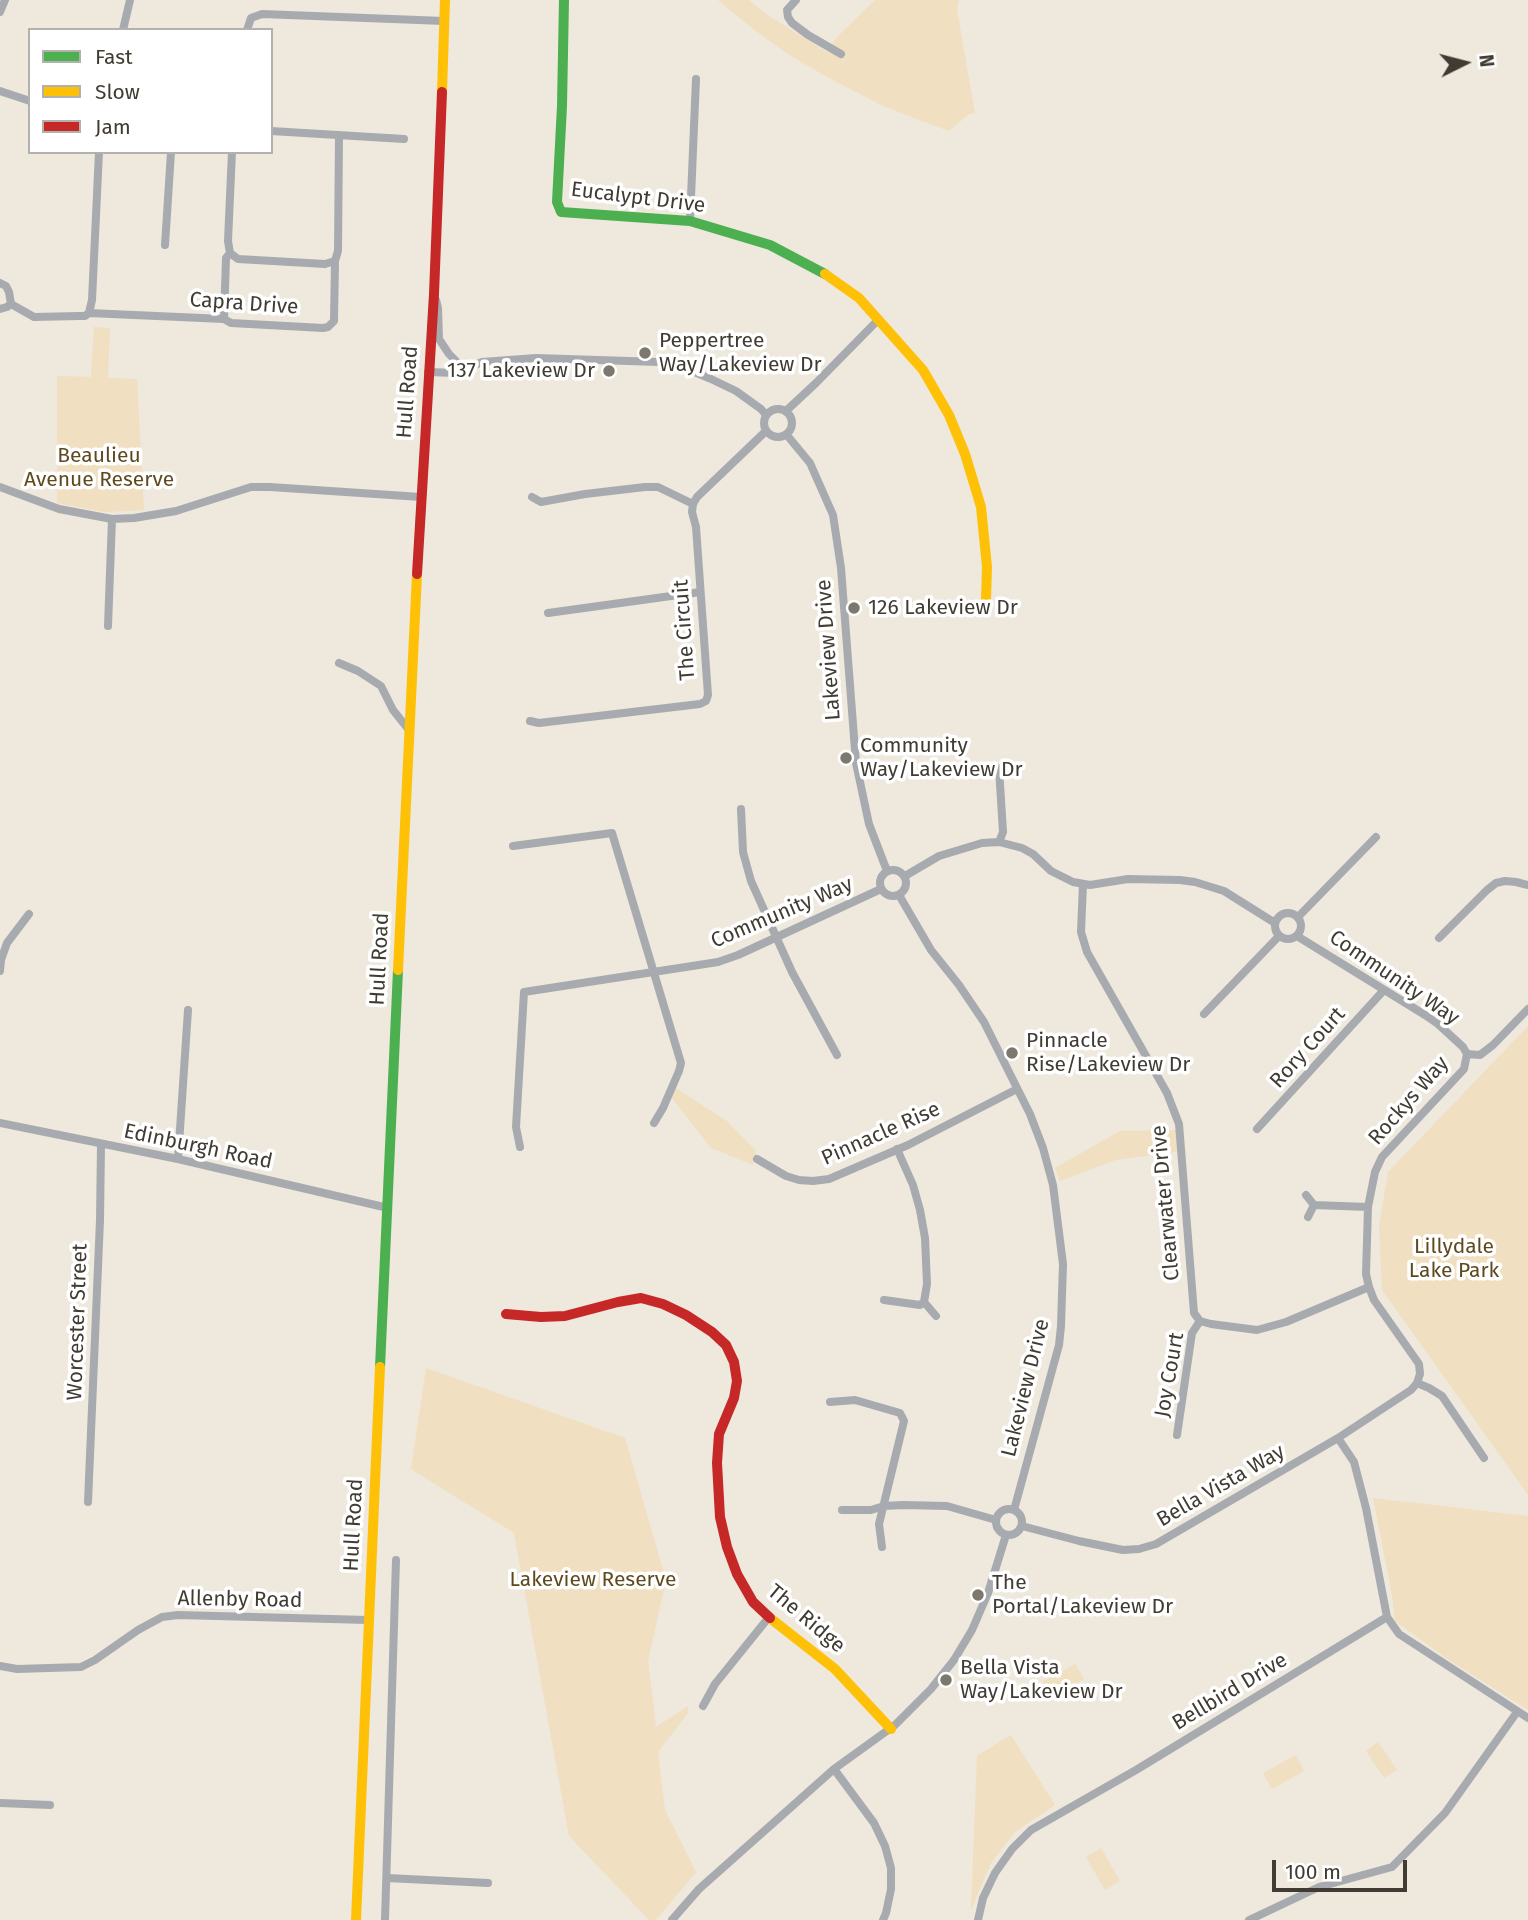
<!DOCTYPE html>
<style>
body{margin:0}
#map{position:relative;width:1528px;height:1920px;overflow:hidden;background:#eee8dd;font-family:"Fira Sans",sans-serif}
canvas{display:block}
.legend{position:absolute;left:28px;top:28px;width:245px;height:126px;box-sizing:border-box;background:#fff;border:2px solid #b3b1ad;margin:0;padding:9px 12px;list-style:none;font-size:21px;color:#403c33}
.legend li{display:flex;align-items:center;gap:14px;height:35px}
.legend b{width:35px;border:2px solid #b3b1ad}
.north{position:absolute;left:1430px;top:28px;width:70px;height:70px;-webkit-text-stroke:5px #fff;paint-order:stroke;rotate:84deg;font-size:19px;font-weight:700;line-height:28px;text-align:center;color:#403c33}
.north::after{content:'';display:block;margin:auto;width:24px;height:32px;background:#403c33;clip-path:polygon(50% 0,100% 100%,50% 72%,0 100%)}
.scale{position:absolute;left:1272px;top:1860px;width:135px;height:32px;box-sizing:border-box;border:4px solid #403c33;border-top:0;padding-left:9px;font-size:21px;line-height:24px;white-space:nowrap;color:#403c33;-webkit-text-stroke:5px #fff;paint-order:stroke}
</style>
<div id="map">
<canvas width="1528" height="1920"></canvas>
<ul class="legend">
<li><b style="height:9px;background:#4caf50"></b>Fast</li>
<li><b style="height:9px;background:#ffc107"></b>Slow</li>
<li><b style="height:9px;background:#c62828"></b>Jam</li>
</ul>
<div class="north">N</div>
<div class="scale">100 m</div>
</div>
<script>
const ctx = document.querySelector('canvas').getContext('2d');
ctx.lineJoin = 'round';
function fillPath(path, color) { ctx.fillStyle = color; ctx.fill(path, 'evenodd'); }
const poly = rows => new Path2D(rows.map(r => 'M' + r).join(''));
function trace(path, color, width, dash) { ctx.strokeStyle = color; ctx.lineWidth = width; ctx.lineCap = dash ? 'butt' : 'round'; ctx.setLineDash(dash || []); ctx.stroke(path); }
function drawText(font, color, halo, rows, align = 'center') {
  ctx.font = font + ' "Fira Sans",sans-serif'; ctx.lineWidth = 7; ctx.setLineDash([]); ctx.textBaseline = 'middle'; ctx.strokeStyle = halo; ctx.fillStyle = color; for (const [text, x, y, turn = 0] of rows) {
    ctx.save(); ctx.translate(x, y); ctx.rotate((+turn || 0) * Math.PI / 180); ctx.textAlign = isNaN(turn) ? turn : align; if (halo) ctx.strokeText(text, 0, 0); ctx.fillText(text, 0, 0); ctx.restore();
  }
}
fillPath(poly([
 [718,0,749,0,766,14,827,52,836,38,875,0,959,0,957,10,975,113,969,114,949,131,883,106,829,78,791,56,753,29],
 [94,327,110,328,108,378,137,379,144,510,105,512,57,503,57,376,91,377],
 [1528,1026,1528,1495,1382,1290,1379,1227,1388,1172],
 [674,1087,727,1121,756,1151,753,1165,711,1148,671,1097],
 [1176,1130,1182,1151,1116,1160,1060,1181,1055,1168,1120,1131],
 [426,1368,625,1438,666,1580,648,1661,656,1727,688,1706,688,1713,658,1752,665,1810,696,1872,656,1920,649,1920,569,1836,514,1533,411,1469],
 [1373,1498,1528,1516,1528,1710,1446,1658,1395,1621,1392,1595],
 [1075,1664,1084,1679,1051,1698,1042,1682],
 [1011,1735,1055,1805,1015,1832,991,1863,971,1910,977,1756],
 [1378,1742,1397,1770,1384,1778,1366,1751],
 [1296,1755,1304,1771,1272,1789,1263,1773],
 [1101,1848,1120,1881,1105,1890,1086,1857]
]), '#f0dfc0');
trace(poly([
 [796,0,787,10,788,17,792,23,808,35,841,54],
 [0,12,5,0],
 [123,30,130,0],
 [247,30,251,18,262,14,444,21],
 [0,91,30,101],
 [271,131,404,139],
 [232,152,228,241,230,253,238,259,325,264,335,261,338,251,339,135],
 [690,221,696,79],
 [165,245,171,152],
 [0,283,6,286,9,292,11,304,34,317,79,316,85,316,89,313,224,319,231,323,323,328,328,327,334,321,335,261],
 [436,300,438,308,439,339,449,354,465,370],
 [0,309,7,307,11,304],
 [89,313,92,300,99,152],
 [224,319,226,258,230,253],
 [428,372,456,373,482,362,536,358,659,362,685,368,711,379,736,391,761,409,766,415],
 '764 423a14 14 0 1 1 28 0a14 14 0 1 1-28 0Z',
 [786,411,816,383,879,319],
 [786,434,810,463,833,515,841,568,856,763,869,824,887,871],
 [0,487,59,509,112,519,134,518,176,511,251,487,270,487,421,497],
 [532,497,541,502,585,494,645,487,658,487,693,504],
 [548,613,700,592],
 [108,626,112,519],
 [339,663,358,671,381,686,393,710,409,730],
 [530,721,539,723,700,704,706,701,708,695,696,527,692,512,693,504,697,497,766,431],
 [741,809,743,852,751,881,792,972,837,1055],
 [999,842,1003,832,999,768],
 [513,846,612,833,681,1063,679,1071,663,1108,654,1123],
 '880 883a13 13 0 1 1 26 0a13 13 0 1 1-26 0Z',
 [905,876,939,856,982,843,999,842,1022,848,1033,854,1051,871,1073,882,1090,885,1128,879,1180,880,1195,882,1224,891,1275,923],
 [1083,884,1081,932,1087,952,1167,1093,1179,1124,1194,1313,1200,1321,1211,1324,1257,1330,1286,1322,1369,1287],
 [899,895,931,950,959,985,984,1022,1030,1114,1043,1148,1053,1185,1063,1264,1061,1326,1059,1345,1014,1510],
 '1275 926a13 13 0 1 1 26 0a13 13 0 1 1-26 0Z',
 [1298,917,1376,837],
 [1297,936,1425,1015,1438,1024,1463,1047,1467,1054],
 [1439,938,1487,890,1496,883,1505,881,1516,882,1528,885],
 [0,971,1,960,7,943,29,914],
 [1204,1014,1279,936],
 [1467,1054,1464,1069,1382,1157,1375,1172,1368,1207,1366,1274,1369,1287,1374,1300,1419,1364,1420,1374,1417,1383,1429,1388,1442,1396,1484,1458],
 [1467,1054,1480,1055,1493,1045,1528,1009],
 [0,1123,178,1159,388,1208],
 [1257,1129,1384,990],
 [520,1147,516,1127,524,992,718,962,738,955,881,889],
 [897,1149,913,1185,920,1210,925,1238,927,1284,924,1302],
 [178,1159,188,1010],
 [757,1159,786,1176,799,1180,813,1181,829,1179,908,1145,1017,1089],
 [1306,1195,1314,1205,1308,1217],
 [1314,1205,1368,1207],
 [884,1300,920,1305,924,1302],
 [924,1302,936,1316],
 [830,1402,855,1400,900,1413,904,1421,879,1524,882,1547],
 [1177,1435,1192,1333,1200,1321],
 [1338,1438,1354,1462,1366,1508,1387,1617,1399,1634,1528,1718],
 [88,1502,100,1220,101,1144],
 '996 1522a13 13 0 1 1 26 0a13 13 0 1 1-26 0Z',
 [842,1510,871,1510,884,1506,903,1505,947,1506,996,1520],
 [1022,1526,1079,1541,1123,1550,1139,1549,1156,1544,1338,1438,1411,1390,1417,1383],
 [0,1666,17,1669,81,1667,95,1660,138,1630,162,1617,178,1615,368,1620],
 [703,1706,715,1684,769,1617],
 [834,1769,874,1823,885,1846,891,1868,891,1889,886,1913,883,1920],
 [0,1803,50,1805],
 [387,1878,488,1883],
 [385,1920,396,1560],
 [672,1920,699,1889,834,1769,895,1725,931,1689,954,1660,972,1630,988,1593,1006,1535],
 [978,1920,983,1898,995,1873,1012,1849,1031,1830,1136,1770,1387,1617],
 [1249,1920,1319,1887,1392,1867,1445,1813,1517,1712]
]), '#a7abaf', 8);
trace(poly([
 [564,0,562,106,557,202,561,212,690,221,770,245,825,274],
 [380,1367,398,970]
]), '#4caf50', 10);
trace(poly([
 [442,92,445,0],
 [825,274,859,298,923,370,949,415,965,454,981,507,987,567,986,599],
 [398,970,417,574],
 [770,1618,835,1669,891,1729],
 [356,1920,380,1367]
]), '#ffc107', 10);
trace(poly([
 [417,574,434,294,442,92],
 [506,1314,541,1317,565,1316,618,1302,641,1298,663,1304,686,1315,712,1332,726,1345,734,1362,737,1381,734,1398,719,1434,717,1463,720,1517,727,1547,737,1574,753,1602,770,1618]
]), '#c62828', 10);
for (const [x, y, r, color] of [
 [645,353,7,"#7d786e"],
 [609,371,7,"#7d786e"],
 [854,608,7,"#7d786e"],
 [846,758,7,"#7d786e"],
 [1012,1053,7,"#7d786e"],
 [978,1595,7,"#7d786e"],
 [946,1680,7,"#7d786e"]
]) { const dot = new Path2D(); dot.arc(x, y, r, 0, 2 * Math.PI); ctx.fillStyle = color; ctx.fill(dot); trace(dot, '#fff', 2.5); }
drawText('21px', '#403c33', '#fff', [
 ["Eucalypt Drive",638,198,7],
 ["Capra Drive",244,304,4],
 ["Hull Road",408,392,-86],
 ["The Circuit",685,630,-94],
 ["Lakeview Drive",829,650,-94],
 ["Community Way",782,913,-23],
 ["Hull Road",380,959,-87],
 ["Community Way",1394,978,34],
 ["Rory Court",1308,1048,-48],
 ["Rockys Way",1409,1101,-49],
 ["Pinnacle Rise",881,1134,-24],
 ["Edinburgh Road",198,1147,12],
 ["Clearwater Drive",1166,1203,-95],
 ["Worcester Street",78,1322,-88],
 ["Joy Court",1170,1375,-80],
 ["Lakeview Drive",1026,1388,-76],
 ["Bella Vista Way",1221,1486,-30],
 ["Hull Road",354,1525,-87],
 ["Allenby Road",240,1600,1],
 ["The Ridge",806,1619,40],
 ["Bellbird Drive",1230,1692,-31]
]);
drawText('21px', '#403c33', '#fff', [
 ["Peppertree",659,341],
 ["Way/Lakeview Dr",659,365],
 ["137 Lakeview Dr",595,371,"right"],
 ["126 Lakeview Dr",868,608],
 ["Community",860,746],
 ["Way/Lakeview Dr",860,770],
 ["Pinnacle",1026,1041],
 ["Rise/Lakeview Dr",1026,1065],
 ["The",992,1583],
 ["Portal/Lakeview Dr",992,1607],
 ["Bella Vista",960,1668],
 ["Way/Lakeview Dr",960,1692]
], 'left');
drawText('21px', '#5f4a1e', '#fff', [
 ["Beaulieu",99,456],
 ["Avenue Reserve",99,480],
 ["Lillydale",1454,1247],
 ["Lake Park",1454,1271],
 ["Lakeview Reserve",593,1580]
]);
</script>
